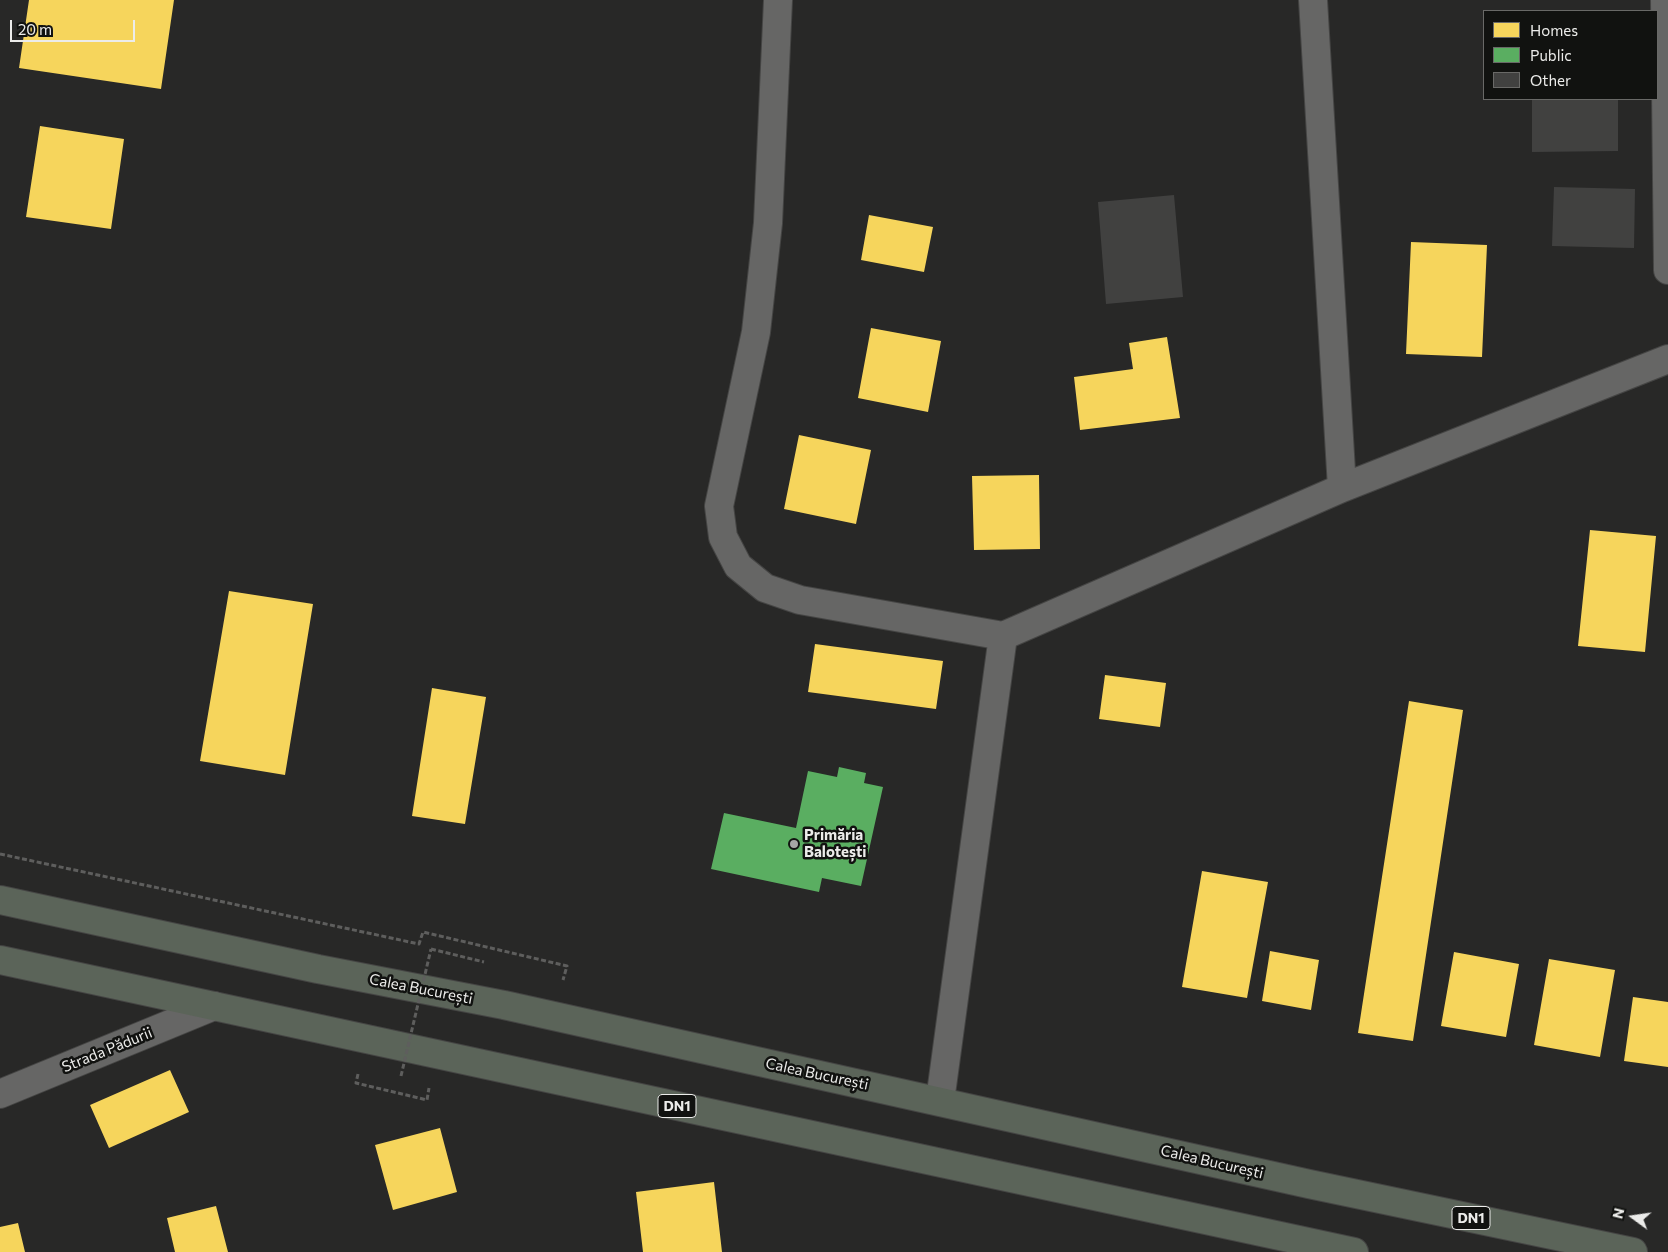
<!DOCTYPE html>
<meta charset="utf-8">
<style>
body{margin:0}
#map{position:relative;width:1668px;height:1252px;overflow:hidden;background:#282827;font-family:Commissioner,sans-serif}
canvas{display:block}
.legend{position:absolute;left:1483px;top:10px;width:175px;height:90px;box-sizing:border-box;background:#111210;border:1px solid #696967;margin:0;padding:6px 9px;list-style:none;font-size:15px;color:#ececea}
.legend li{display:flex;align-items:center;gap:10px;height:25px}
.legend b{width:25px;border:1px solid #696967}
.north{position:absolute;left:1608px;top:1192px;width:50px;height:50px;-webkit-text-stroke:4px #111210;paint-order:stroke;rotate:284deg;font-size:14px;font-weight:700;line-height:20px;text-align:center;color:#ececea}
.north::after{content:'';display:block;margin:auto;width:18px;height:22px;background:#ececea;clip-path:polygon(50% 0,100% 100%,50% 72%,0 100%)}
.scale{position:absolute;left:10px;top:20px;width:125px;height:22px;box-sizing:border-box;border:2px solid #ececea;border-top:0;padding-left:6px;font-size:15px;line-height:18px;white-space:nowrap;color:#ececea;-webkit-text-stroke:4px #111210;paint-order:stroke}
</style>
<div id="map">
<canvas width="1668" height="1252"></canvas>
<ul class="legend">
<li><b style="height:14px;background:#f6d55c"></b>Homes</li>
<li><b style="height:14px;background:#5aae61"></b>Public</li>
<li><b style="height:14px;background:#414140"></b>Other</li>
</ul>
<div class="north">N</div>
<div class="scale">20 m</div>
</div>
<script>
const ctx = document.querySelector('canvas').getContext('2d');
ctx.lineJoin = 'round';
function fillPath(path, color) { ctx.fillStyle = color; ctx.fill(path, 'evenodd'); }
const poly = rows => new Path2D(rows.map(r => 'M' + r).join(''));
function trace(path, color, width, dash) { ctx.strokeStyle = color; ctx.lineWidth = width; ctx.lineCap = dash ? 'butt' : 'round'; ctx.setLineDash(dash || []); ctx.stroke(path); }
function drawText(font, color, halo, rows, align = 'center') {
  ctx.font = font + ' Commissioner,sans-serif'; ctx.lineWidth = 5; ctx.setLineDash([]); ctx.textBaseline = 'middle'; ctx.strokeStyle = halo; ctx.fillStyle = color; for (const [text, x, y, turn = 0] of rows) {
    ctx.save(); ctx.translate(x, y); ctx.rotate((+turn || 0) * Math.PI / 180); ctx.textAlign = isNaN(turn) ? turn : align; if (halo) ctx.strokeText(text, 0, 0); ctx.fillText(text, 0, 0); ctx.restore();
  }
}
fillPath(poly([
 [29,0,174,0,161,89,19,68],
 [40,126,124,139,111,229,26,217],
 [869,215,933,227,924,272,861,260],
 [1411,242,1487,245,1482,357,1406,354],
 [871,328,941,341,928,412,858,398],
 [1167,337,1180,418,1080,430,1074,377,1133,369,1129,343],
 [799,435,871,450,856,524,784,509],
 [1039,475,1040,549,974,550,972,476],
 [1590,530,1656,536,1645,652,1578,646],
 [229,591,313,604,285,775,200,761],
 [815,644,943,661,936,709,808,692],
 [1105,675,1166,683,1160,727,1099,719],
 [432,688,486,697,465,824,412,816],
 [1409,701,1463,710,1413,1041,1358,1033],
 [1202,871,1268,882,1247,998,1182,987],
 [1270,951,1319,960,1311,1010,1262,1001],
 [1454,952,1519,964,1506,1037,1441,1026],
 [1549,959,1615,970,1600,1057,1534,1045],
 [1633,997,1668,1002,1668,1067,1624,1061],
 [170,1070,189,1112,109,1148,90,1105],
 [440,1128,457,1192,393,1210,375,1145],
 [714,1182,722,1252,643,1252,636,1192],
 [216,1206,228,1252,175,1252,167,1218],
 [18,1223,25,1252,0,1252,0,1227]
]), '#f6d55c');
fillPath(poly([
 [839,767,866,773,864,783,883,787,861,886,822,878,819,892,711,869,724,813,796,828,808,771,837,777]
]), '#5aae61');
fillPath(poly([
 [1532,99,1618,99,1618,151,1532,152],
 [1554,187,1635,189,1634,248,1552,246],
 [1174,195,1183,297,1106,304,1098,202]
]), '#414140');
const minor = poly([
 [778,0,768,223,756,332,719,506,723,537,738,566,765,588,800,600,1003,636,1342,488,1668,359],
 [1313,0,1342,488],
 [1665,0,1668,270],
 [0,1094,214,1006],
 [940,1101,1003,636]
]);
const highway = poly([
 [0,900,318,969,504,1005,1309,1184,1633,1252],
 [0,960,1354,1252]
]);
trace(minor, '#454544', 30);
trace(highway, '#454544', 30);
trace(poly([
 [0,854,419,944,423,932,567,966,563,980],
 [431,949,484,962],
 [358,1074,356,1083,427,1100,429,1088]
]), '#5e5e5d', 3, [5, 2.5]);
trace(minor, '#666665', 28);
trace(highway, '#5b6459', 28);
trace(poly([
 [401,1076,431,949]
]), '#5e5e5d', 3, [5, 2.5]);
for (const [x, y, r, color] of [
 [794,844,5,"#a7a7a6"]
]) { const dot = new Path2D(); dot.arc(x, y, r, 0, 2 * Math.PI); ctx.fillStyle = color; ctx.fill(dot); trace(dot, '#111210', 2); }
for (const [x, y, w] of [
 [677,1106,38],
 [1471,1218,38]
]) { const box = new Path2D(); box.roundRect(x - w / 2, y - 11.5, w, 23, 4); ctx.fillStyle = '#111210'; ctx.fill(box); trace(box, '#ececea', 1); }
drawText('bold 14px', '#ececea', null, [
 ["DN1",677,1106],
 ["DN1",1471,1218]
]);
drawText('bold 15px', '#ececea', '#111210', [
 ["Primăria",804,835],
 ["Balotești",804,852]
], 'left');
drawText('15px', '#ececea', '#111210', [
 ["Calea București",421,989,11],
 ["Strada Pădurii",107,1050,-22],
 ["Calea București",817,1074,12],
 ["Calea București",1212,1162,13]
]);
</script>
